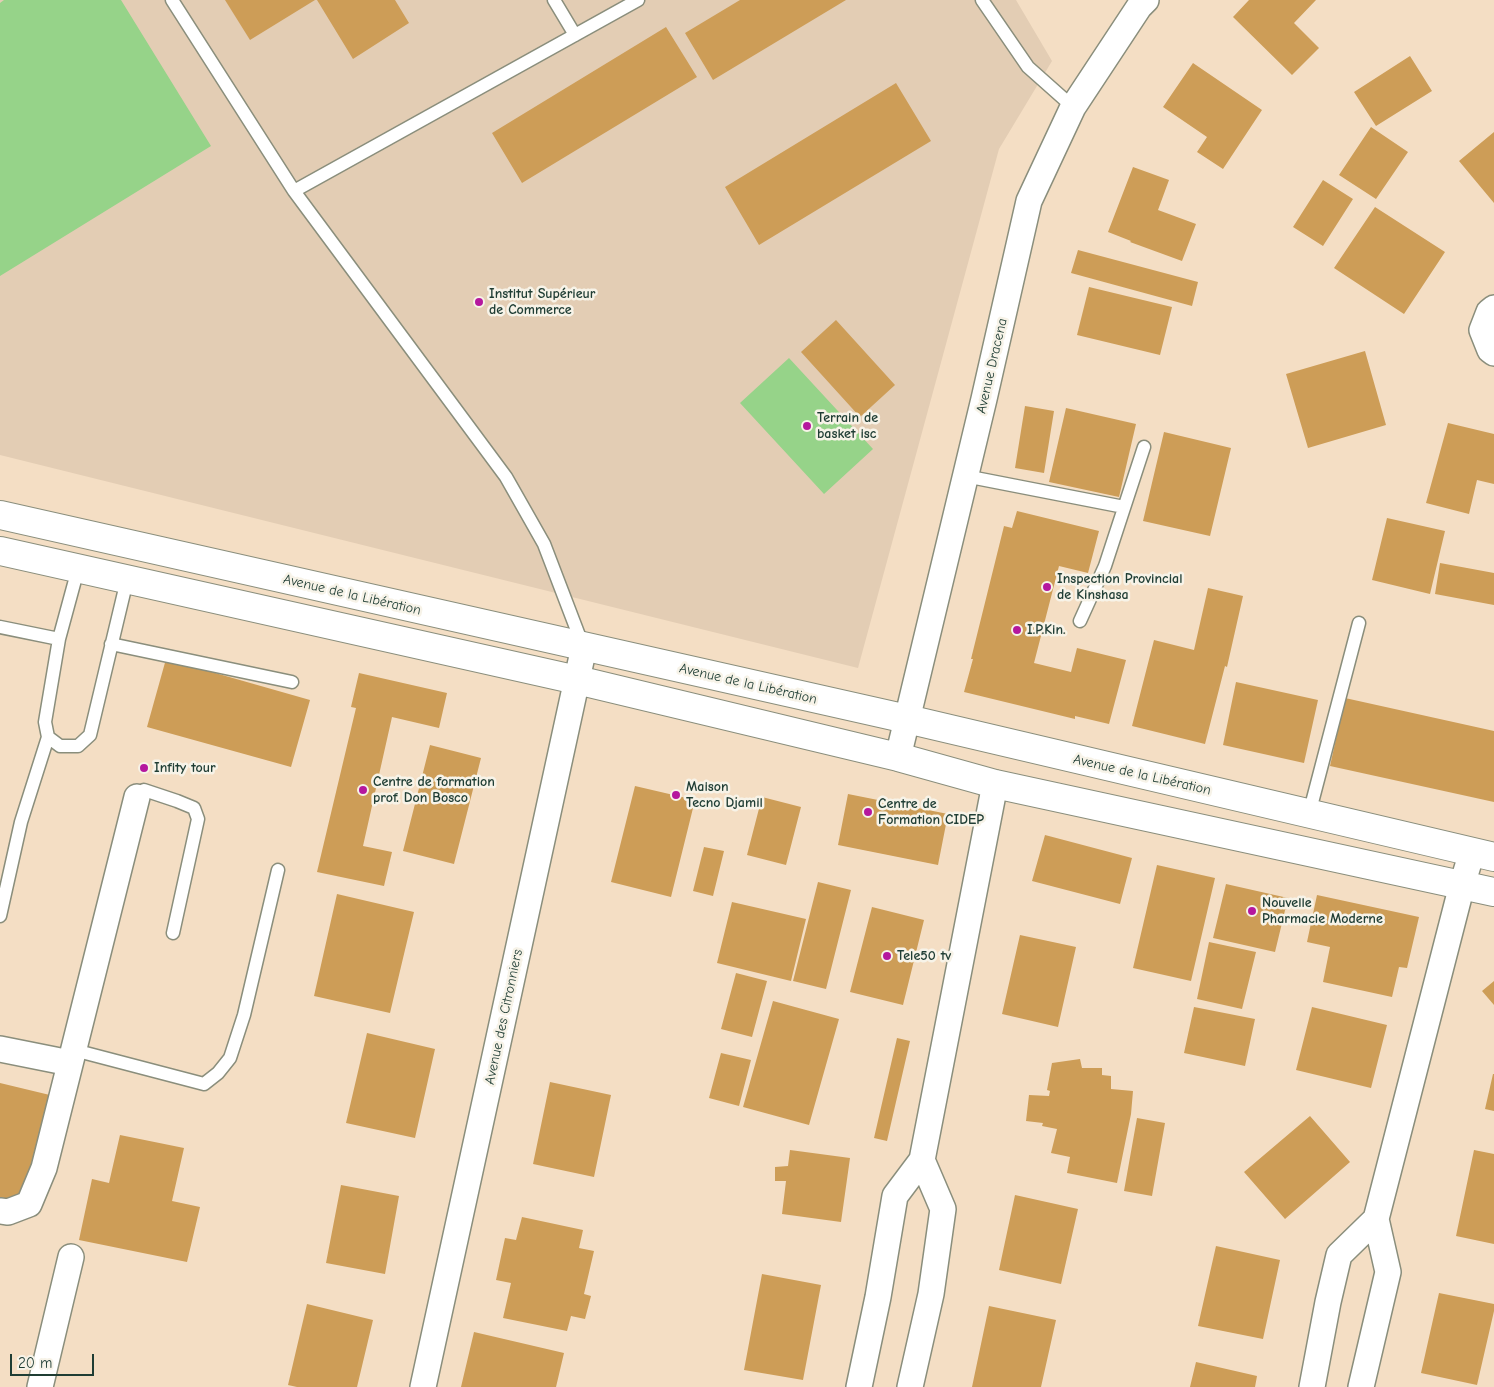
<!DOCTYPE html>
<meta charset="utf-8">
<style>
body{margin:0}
#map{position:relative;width:1494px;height:1387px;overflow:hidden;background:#f4dec4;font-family:"Comic Neue",sans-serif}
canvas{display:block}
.scale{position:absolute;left:10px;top:1354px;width:84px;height:22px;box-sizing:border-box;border:2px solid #1f3d34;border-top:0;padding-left:6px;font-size:15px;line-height:18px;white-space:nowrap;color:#1f3d34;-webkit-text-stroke:4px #f7f3e8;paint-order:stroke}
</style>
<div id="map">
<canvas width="1494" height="1387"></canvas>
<div class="scale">20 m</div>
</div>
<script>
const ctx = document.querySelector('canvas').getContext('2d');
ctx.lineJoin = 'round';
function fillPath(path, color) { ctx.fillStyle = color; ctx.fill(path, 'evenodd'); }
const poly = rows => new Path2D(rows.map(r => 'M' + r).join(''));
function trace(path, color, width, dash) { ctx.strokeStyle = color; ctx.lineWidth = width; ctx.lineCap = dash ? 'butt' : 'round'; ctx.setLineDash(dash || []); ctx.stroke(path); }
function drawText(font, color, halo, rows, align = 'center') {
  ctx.font = font + ' "Comic Neue",sans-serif'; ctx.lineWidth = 5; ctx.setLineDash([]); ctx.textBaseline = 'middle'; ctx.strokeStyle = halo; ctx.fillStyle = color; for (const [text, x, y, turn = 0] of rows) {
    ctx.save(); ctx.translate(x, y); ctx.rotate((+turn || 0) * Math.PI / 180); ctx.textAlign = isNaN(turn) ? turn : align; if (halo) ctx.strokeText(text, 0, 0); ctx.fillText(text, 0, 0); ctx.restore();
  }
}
fillPath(poly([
 [0,0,1016,0,1052,61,999,149,858,668,0,455]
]), '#e3cdb4');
fillPath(poly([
 [4,0,121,0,211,146,0,276,0,3],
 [789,358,873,449,824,494,740,403]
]), '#96d389');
fillPath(poly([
 [225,0,315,0,250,40],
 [317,0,395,0,409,23,353,59],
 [740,0,846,0,713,80,685,33],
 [1249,0,1316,0,1294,23,1319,48,1292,75,1233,17],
 [666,27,697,77,522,183,492,133],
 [1410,56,1432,91,1376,126,1354,92],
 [1193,63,1262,110,1223,169,1197,152,1207,137,1163,107],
 [896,83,931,141,759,245,725,187],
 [1371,127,1408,152,1376,199,1339,175],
 [1494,132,1494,203,1459,161],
 [1133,167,1169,180,1158,210,1196,224,1182,261,1130,242,1131,241,1108,232],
 [1323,180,1353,199,1323,246,1293,227],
 [1375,207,1445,252,1404,314,1334,268],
 [1078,250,1198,282,1192,306,1071,273],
 [1089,287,1172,307,1160,355,1077,335],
 [836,320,895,385,860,417,801,352],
 [1365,351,1386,425,1308,448,1286,374],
 [1025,406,1054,411,1044,473,1015,468],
 [1066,408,1136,424,1119,497,1049,482],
 [1448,423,1494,434,1494,484,1477,480,1469,514,1426,503],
 [1164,432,1231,448,1210,536,1143,521],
 [1017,511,1099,531,1088,573,1059,566,1034,663,1071,672,1077,648,1126,660,1109,724,1075,716,1075,719,964,692,973,659,971,659,1004,526,1012,528],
 [1387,518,1445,531,1430,594,1372,580],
 [1440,563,1494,573,1494,605,1435,594],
 [1208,588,1243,596,1227,667,1225,666,1205,744,1132,726,1154,640,1194,650],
 [166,659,310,700,291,767,147,727],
 [359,673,447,693,439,728,392,717,363,846,392,852,384,886,317,872,356,708,351,707],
 [1236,682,1318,700,1304,763,1223,745],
 [1345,698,1494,731,1494,802,1330,766],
 [430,745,481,758,454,864,403,851],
 [635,786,695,800,671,897,611,882],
 [848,794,948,814,938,865,838,845],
 [762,797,801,807,786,865,747,855],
 [1045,835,1132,858,1120,904,1032,881],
 [704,847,724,851,713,896,693,891],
 [1157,865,1215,878,1191,981,1133,968],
 [818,882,851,890,826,989,793,981],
 [1226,884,1288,898,1275,952,1213,938],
 [337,894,414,912,390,1013,314,996],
 [1317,895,1419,917,1407,968,1399,967,1392,997,1323,982,1330,947,1307,942],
 [732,902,806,919,791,981,717,963],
 [872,907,924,920,903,1005,850,992],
 [1020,935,1076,947,1058,1027,1002,1014],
 [1209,942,1256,952,1242,1009,1197,999],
 [736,973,767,981,752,1037,721,1029],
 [1494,981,1494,1005,1482,991],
 [773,1001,839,1019,809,1125,743,1107],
 [1194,1007,1255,1019,1245,1066,1184,1053],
 [1312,1007,1387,1025,1371,1088,1296,1070],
 [367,1033,435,1049,415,1138,346,1123],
 [897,1038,910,1041,887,1141,874,1138],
 [721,1053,751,1060,739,1106,709,1098],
 [1080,1059,1082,1068,1102,1068,1102,1075,1111,1076,1111,1089,1133,1091,1131,1114,1117,1183,1067,1173,1070,1157,1051,1153,1057,1129,1042,1126,1043,1123,1026,1121,1029,1095,1049,1096,1050,1091,1047,1090,1052,1063],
 [1493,1074,1494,1074,1494,1111,1485,1109],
 [550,1082,611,1095,594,1177,533,1164],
 [0,1083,54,1096,26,1203,0,1197],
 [1310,1116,1350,1162,1285,1219,1244,1172],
 [1137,1118,1165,1123,1152,1196,1124,1191],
 [120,1135,184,1148,172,1201,200,1207,187,1262,79,1240,92,1179,109,1183],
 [790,1150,850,1158,841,1222,782,1214,786,1181,775,1181,775,1167,788,1166],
 [1474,1150,1494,1154,1494,1244,1456,1236],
 [341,1185,399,1196,385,1274,326,1263],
 [1015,1195,1078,1209,1061,1284,999,1270],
 [522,1217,583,1230,579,1248,594,1251,584,1294,591,1296,585,1319,571,1316,567,1331,503,1318,511,1283,496,1280,505,1238,516,1240],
 [1216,1246,1280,1260,1263,1339,1198,1326],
 [762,1274,821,1285,803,1380,744,1370],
 [1439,1293,1494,1304,1494,1311,1477,1385,1421,1373],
 [307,1304,373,1320,357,1387,297,1387,288,1385],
 [989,1306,1056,1320,1041,1387,972,1387],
 [474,1332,564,1353,556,1387,461,1387],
 [1196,1362,1257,1376,1255,1387,1190,1387]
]), '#cd9d57');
const lane = poly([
 [172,0,294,191,638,0],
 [554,0,575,35],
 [982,0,1028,67,1073,107],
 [294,191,506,477,544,544,583,646],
 [965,476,1124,507],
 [78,569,59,639,45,722,48,737,60,746,78,746,90,735,127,580],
 [1080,621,1105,566,1144,447],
 [0,627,59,639],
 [111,644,292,682],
 [137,797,144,790,177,801,194,808,198,819,173,933],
 [1309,814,1359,623],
 [0,916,21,822,48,737],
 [74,1050,204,1084,218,1073,230,1058,244,1015,278,870]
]);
const street = poly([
 [1494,308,1489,312,1482,330,1490,350,1494,353],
 [898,757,984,399,1029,201,1073,107,1139,7,1146,0],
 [0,1049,70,1063],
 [0,1211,8,1212,29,1204,44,1168,137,797],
 [40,1387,71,1257],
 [423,1387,584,647],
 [859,1387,878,1297,895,1196,922,1160,995,784],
 [910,1387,931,1294,943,1209,922,1160],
 [1312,1387,1328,1302,1339,1255,1376,1219],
 [1361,1387,1388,1272,1376,1219,1462,885,1472,852]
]);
const primary = poly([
 [0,515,907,719,1494,857],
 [0,551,577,680,898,757,995,784,1494,892]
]);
trace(lane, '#8a8e7c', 15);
trace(street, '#8a8e7c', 28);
trace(primary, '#8a8e7c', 30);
trace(lane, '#fff', 12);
trace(street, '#fff', 25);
trace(primary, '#fff', 28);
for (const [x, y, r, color] of [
 [479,302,5,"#b5179e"],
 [807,426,5,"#b5179e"],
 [1047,587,5,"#b5179e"],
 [1017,630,5,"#b5179e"],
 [144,768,5,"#b5179e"],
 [363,790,5,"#b5179e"],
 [676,795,5,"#b5179e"],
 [868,812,5,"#b5179e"],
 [1252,911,5,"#b5179e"],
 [887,956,5,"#b5179e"]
]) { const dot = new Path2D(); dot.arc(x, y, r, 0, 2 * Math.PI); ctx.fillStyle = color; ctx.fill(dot); trace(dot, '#f7f3e8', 2); }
drawText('bold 14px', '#1f3d34', '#f7f3e8', [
 ["Institut Supérieur",489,294],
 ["de Commerce",489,310],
 ["Terrain de",817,418],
 ["basket isc",817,434],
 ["Inspection Provincial",1057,579],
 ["de Kinshasa",1057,595],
 ["I.P.Kin.",1027,630],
 ["Infity tour",154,768],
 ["Centre de formation",373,782],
 ["prof. Don Bosco",373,798],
 ["Maison",686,787],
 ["Tecno Djamil",686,803],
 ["Centre de",878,804],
 ["Formation CIDEP",878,820],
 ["Nouvelle",1262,903],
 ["Pharmacie Moderne",1262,919],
 ["Tele50 tv",897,956]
], 'left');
drawText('14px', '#1f3d34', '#f7f3e8', [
 ["Avenue Dracena",992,366,-77],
 ["Avenue de la Libération",352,595,13],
 ["Avenue de la Libération",748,684,13],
 ["Avenue de la Libération",1142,775,13],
 ["Avenue des Citronniers",504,1017,-78]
]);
</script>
